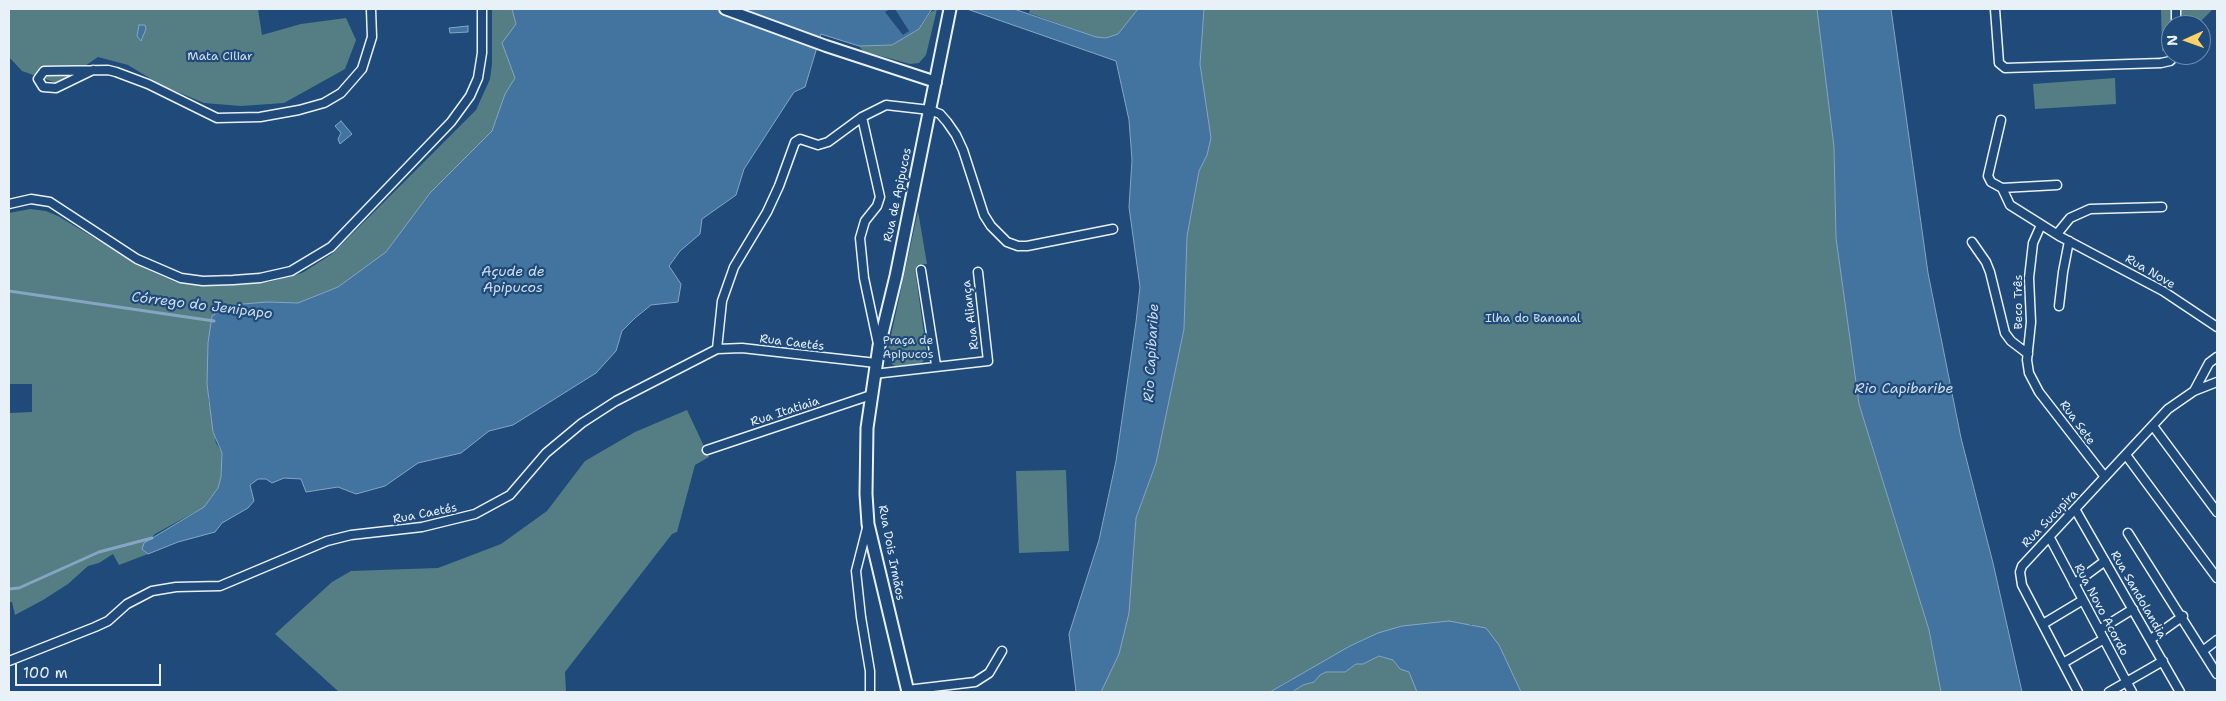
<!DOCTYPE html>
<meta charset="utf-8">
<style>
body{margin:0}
#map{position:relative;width:2226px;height:701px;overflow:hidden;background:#1f4a7a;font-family:"Shantell Sans",sans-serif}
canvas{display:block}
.frame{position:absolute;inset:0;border:10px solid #e8f1f8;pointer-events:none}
.north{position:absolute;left:2161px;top:15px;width:50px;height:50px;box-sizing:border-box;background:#1f4a7a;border:1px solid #6f8dac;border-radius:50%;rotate:268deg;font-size:14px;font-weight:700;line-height:20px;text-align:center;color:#e8f1f8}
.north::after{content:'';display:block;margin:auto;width:18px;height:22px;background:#ffd166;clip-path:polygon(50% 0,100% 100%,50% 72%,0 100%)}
.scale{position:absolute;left:15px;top:664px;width:146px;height:22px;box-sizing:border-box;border:2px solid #e8f1f8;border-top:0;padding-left:6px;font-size:15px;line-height:18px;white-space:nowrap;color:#e8f1f8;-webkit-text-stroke:4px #1f4a7a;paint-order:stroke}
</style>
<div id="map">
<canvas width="2226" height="701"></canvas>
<div class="frame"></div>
<div class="north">N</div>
<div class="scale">100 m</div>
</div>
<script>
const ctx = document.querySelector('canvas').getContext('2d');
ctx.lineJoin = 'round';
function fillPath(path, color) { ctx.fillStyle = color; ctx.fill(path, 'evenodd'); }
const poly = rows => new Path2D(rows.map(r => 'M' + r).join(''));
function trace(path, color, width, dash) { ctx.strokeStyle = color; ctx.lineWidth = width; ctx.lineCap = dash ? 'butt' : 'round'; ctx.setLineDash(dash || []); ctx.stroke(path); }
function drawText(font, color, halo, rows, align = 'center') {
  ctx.font = font + ' "Shantell Sans",sans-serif'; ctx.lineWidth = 4.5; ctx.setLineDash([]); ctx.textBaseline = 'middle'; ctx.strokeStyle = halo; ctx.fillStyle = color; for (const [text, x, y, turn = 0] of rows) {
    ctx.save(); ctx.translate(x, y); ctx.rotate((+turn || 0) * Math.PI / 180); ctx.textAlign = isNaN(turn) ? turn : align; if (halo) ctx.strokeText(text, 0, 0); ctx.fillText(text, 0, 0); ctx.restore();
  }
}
fillPath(poly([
 [9,9,258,9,262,35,301,24,346,18,356,40,345,69,284,103,241,106,204,103,161,85,128,65,98,57,59,84,22,71,9,57],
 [492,9,512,9,516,24,511,62,516,78,505,94,492,131,430,193,386,252,338,287,298,303,267,302,208,343,208,398,216,443,222,453,221,477,218,488,204,507,155,534,142,549,148,554,119,565,113,554,99,563,88,566,68,584,43,600,15,615,12,602,9,602,9,413,32,412,32,384,9,384,9,213,30,209,46,211,58,216,146,269,176,282,218,284,269,282,302,273,332,254,476,110,490,79,492,64],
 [937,9,926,55,919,63,910,64,863,51,859,46,892,45,919,29,931,12],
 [1030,9,1138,9,1118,34,1106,38,1096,37,1029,13],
 [1204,9,1817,9,1834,147,1836,238,1859,404,1929,630,1941,692,1521,692,1499,645,1471,624,1290,680,1270,692,1101,692,1119,654,1132,574,1136,518,1156,463,1184,329,1187,236,1199,171,1207,155,1209,125,1200,64],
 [2161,9,2171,9,2171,52,2162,51],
 [2175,9,2213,9,2197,25,2176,25],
 [2115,78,2116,104,2035,109,2033,84],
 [918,211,927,264,917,265,915,270,927,354,922,363,899,369,892,364,887,354],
 [687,410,709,457,695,465,677,532,672,534,565,672,566,692,339,692,275,634,332,582,351,571,438,568,501,544,547,511,585,461,635,432],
 [1066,470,1069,551,1019,553,1016,471],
 [1379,656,1393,660,1400,669,1409,671,1417,692,1292,692,1303,685,1314,682,1320,675,1326,672,1345,672,1356,664,1363,664]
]), '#557e84');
const water = poly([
 [512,9,932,9,919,29,892,45,859,46,821,34,805,87,794,92,744,169,736,195,702,219,700,234,680,251,669,266,681,284,678,302,651,305,635,318,622,331,616,351,596,373,513,425,489,431,461,453,418,463,385,486,356,494,338,487,306,492,301,479,284,478,272,483,266,479,258,479,250,485,254,501,248,508,222,523,215,532,178,542,148,554,142,549,144,543,204,507,218,488,221,477,222,453,213,432,207,384,208,343,212,316,231,305,267,302,298,303,338,287,386,252,430,193,492,131,505,94,515,78,502,43,516,24,512,9],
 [967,9,1014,9,1096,37,1106,38,1118,34,1138,9,1204,9,1200,64,1211,138,1207,155,1199,171,1187,236,1184,329,1156,463,1136,518,1129,613,1119,654,1101,692,1076,692,1069,634,1099,540,1116,461,1136,322,1140,287,1129,207,1132,160,1129,120,1116,61,967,9],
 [1817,9,1891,9,1928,273,1961,438,1993,563,2022,692,1941,692,1929,630,1859,404,1836,238,1834,147,1817,9],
 [139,25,145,25,146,29,141,41,137,36,139,25],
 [468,26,468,32,450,33,449,28,468,26],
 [341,121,352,134,340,144,338,139,341,133,335,126,341,121],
 [1449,621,1486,628,1499,645,1521,692,1417,692,1409,672,1400,669,1393,660,1379,656,1363,664,1356,664,1345,672,1326,672,1320,675,1314,682,1303,685,1292,692,1270,692,1350,646,1378,633,1402,626,1449,621]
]);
fillPath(water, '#43749f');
trace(water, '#85a6c3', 1);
fillPath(poly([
 [890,9,895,9,909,31,903,35,885,12]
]), '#1f4a7a');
trace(poly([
 [9,291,214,321],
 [9,589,19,588,99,552,152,538]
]), '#85a6c3', 3);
const minor = poly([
 [1995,9,1999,63,2005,68,2161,63,2170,61,2176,55],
 [2176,9,2176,25],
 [93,70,56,88,43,87,38,79,44,71,108,70,116,72,148,84,217,118,260,117,299,110,324,103,341,93,362,69,372,37,371,9],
 [862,117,880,197,877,206,865,221,860,238,864,278,878,344],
 [2001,120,1988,176,1991,182,2002,188,2010,205,2061,237,2163,291,2217,327],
 [2002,188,2057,185],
 [9,204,31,199,50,202,137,259,181,278,203,281,233,280,260,278,291,271,331,247,451,122,470,96,478,78,482,53,482,9],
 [2041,225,2033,243,2029,278,2031,322,2027,360,2029,373,2039,392,2105,477],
 [2057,234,2070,218,2090,209,2162,207],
 [1972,242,1986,262,1990,272,2005,333,2011,341,2028,354],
 [921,270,936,365],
 [2059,306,2063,272,2069,241],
 [717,349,722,301,734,267,767,212,779,186,795,142,800,139,818,145,828,142,862,117,886,105,930,110,940,114,947,122,956,135,963,150,984,215,991,226,1007,242,1018,246,1027,246,1113,229],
 [874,374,988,361,978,272],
 [2194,391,2209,363,2217,357],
 [2153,426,2217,512],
 [707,450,871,395],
 [2126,455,2217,578],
 [2075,509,2180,692],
 [867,528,856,571,861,617,870,671,870,692],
 [2128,533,2217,674],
 [2050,538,2132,692],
 [2074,584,2105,561],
 [2043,624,2083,600],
 [2099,630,2133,609],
 [2151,639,2183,616],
 [2204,650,2217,640],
 [9,661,95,627,108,621,127,604,152,591,176,587,220,586,327,541,351,535,422,527,475,514,510,495,546,453,582,423,616,401,717,349,742,348,876,363],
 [2063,663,2104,639],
 [907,690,975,682,989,673,1002,651],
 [2078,692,2022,585,2020,572,2022,566,2168,409,2194,391,2217,382],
 [2109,692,2163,661]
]);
const tertiary = poly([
 [725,9,826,46,936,82]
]);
const secondary = poly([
 [908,692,868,524,866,494,867,428,879,346,896,276,950,9]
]);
trace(minor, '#e8f1f8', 11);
trace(tertiary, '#e8f1f8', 14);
trace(secondary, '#e8f1f8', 15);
trace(minor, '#1f4a7a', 8);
trace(tertiary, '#1f4a7a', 10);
trace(secondary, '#1f4a7a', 11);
drawText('12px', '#d2e0e7', '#1f4a7a', [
 ["Mata Ciliar",220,57],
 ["Ilha do Bananal",1533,319],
 ["Praça de",908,341],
 ["Apipucos",908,355]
]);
drawText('12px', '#e8f1f8', '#1f4a7a', [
 ["Rua de Apipucos",898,195,-78],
 ["Rua Nove",2150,272,30],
 ["Beco Três",2019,302,-90],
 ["Rua Aliança",971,315,-97],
 ["Rua Caetés",792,343,7],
 ["Rua Itatiaia",785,412,-18],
 ["Rua Sete",2077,423,54],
 ["Rua Caetés",425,514,-11],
 ["Rua Sucupira",2050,519,-46],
 ["Rua Dois Irmãos",891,553,79],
 ["Rua Sandolandia",2138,595,60],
 ["Rua Novo Acordo",2101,610,62]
]);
drawText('italic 14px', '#cfdeeb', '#1f4a7a', [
 ["Açude de",513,272],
 ["Apipucos",513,288],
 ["Córrego do Jenipapo",202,306,7],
 ["Rio Capibaribe",1152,353,-87],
 ["Rio Capibaribe",1904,389]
]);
</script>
